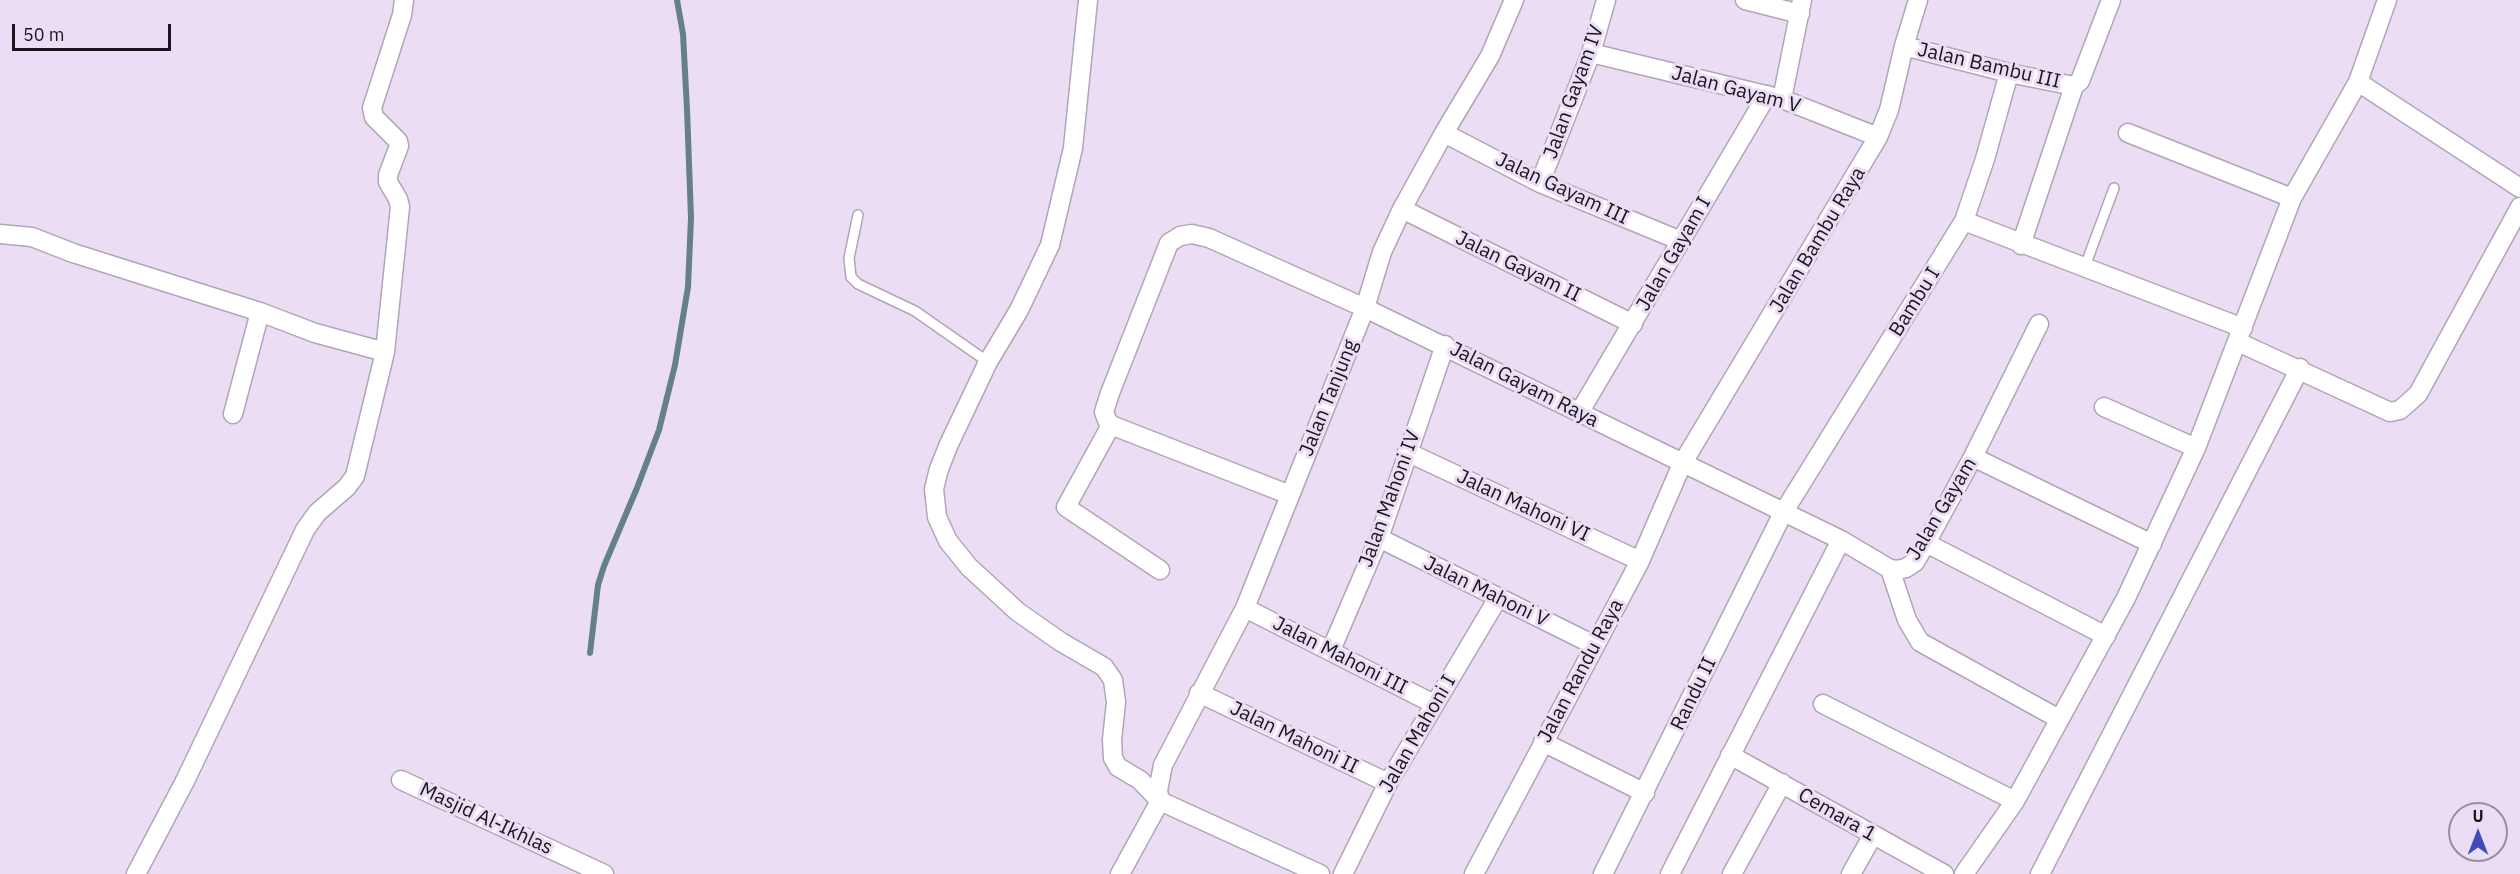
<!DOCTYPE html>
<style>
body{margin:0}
#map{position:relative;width:2520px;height:874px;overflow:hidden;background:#ebdef4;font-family:"IBM Plex Sans",sans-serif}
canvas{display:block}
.north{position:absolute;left:2448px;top:802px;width:60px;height:60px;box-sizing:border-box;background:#ebdef4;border:2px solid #988e9e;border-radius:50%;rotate:0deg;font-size:16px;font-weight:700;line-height:24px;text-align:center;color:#1b161e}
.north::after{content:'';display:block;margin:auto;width:21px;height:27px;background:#4349bd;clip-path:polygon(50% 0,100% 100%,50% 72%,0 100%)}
.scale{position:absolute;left:12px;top:24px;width:159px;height:27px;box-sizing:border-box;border:3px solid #1b161e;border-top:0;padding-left:8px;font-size:18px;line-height:21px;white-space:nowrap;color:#1b161e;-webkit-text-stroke:4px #ebdef4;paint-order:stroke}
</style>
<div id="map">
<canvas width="2520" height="874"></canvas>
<div class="north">U</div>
<div class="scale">50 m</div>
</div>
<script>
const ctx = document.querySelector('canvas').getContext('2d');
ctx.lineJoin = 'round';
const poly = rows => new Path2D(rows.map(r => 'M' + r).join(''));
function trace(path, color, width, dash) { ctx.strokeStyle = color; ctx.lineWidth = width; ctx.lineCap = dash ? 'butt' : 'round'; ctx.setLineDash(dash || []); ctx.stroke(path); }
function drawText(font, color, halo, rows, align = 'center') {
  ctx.font = font + ' "IBM Plex Sans",sans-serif'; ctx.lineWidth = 6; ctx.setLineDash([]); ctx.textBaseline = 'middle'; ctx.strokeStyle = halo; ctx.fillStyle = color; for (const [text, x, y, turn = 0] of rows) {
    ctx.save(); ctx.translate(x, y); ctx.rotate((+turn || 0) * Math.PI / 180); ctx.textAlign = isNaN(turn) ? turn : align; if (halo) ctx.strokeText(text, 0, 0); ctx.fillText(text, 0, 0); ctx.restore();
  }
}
trace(poly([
 [590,653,598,585,604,566,637,488,659,430,675,365,688,287,691,218,687,109,683,34,677,0]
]), '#648286', 6);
const service = poly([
 [858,215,849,258,851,277,858,284,915,311,988,362],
 [2084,269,2114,188]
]);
const minor = poly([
 [1088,0,1073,148,1050,245,1019,310,988,362,949,444,939,469,934,489,937,517,948,541,969,567,1018,612,1061,642,1104,667,1113,680,1116,702,1112,740,1113,758,1118,767,1140,780,1160,801,1320,874],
 [1745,0,1800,14],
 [1904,46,2009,73,2074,86],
 [1591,53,1782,99,1878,137],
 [2358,82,2520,188],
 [2074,86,2080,81,2111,0],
 [1782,99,1802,0],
 [1444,133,1540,183,1681,241],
 [2128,133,2292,198],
 [1540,183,1591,53,1606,0],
 [1402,209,1633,324],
 [1964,221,2243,328],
 [0,234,32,237,73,253,260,312,315,333,385,352,355,476,347,487,317,513,305,530,185,781,136,874],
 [2021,245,2074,86],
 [2238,342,2390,412,2400,410,2418,394,2520,207],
 [385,352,400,207,398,199,388,182,388,175,399,146,398,141,374,117,372,108,402,15,404,0],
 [2104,407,2196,448],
 [1579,413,1767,95],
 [233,414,260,312],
 [1111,425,1066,507,1160,570],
 [1407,452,1640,561],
 [1973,457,2152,544],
 [1290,495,1111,425,1107,420,1104,412,1110,393,1169,243,1180,236,1192,234,1209,238,1365,308,1841,540,1890,569,1897,570,1906,568,1915,562,1926,543,1973,457,2039,324],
 [1379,538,1594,645],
 [1926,543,2106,636],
 [1890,569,1907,620,1920,642,2059,719],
 [1245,608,1434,704],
 [1331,650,1379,538,1445,345],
 [1199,693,1388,783],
 [1823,704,2015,801],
 [1543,742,1645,793],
 [1730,755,1944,874],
 [401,780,604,874],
 [1160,801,1158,790,1163,765,1245,608,1365,308,1382,252,1402,209,1444,133,1490,56,1514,0],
 [1120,874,1160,801],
 [1343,874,1388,783,1498,598],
 [1474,874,1640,561,1682,464,1878,137,1889,110,1904,46,1918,0],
 [1603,874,1783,513,1964,221,1985,159,2009,73],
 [1670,874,1841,540],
 [1732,874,1782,783],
 [1851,874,1873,835],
 [1964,874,2015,801,2126,598,2196,448,2292,198,2358,82,2387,0],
 [2040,874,2300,368]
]);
trace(service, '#b1a5b9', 12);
trace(minor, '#b1a5b9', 21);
trace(service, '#fff', 9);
trace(minor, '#fff', 18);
drawText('20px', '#1b161e', '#ebdef4', [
 ["Jalan Bambu III",1989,66,13],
 ["Jalan Gayam V",1736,90,15],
 ["Jalan Gayam IV",1574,92,-70],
 ["Jalan Gayam III",1562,189,25],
 ["Jalan Bambu Raya",1818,240,-59],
 ["Jalan Gayam I",1674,254,-60],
 ["Jalan Gayam II",1518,267,26],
 ["Bambu I",1915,302,-58],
 ["Jalan Gayam Raya",1524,385,27],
 ["Jalan Tanjung",1329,398,-68],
 ["Jalan Mahoni IV",1390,499,-70],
 ["Jalan Mahoni VI",1523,506,25],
 ["Jalan Gayam",1942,509,-59],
 ["Jalan Mahoni V",1486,592,26],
 ["Jalan Mahoni III",1340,656,27],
 ["Jalan Randu Raya",1581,671,-62],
 ["Randu II",1694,694,-64],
 ["Jalan Mahoni I",1418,734,-60],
 ["Jalan Mahoni II",1294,738,26],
 ["Cemara 1",1837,815,30],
 ["Masjid Al-Ikhlas",486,819,25]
]);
</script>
